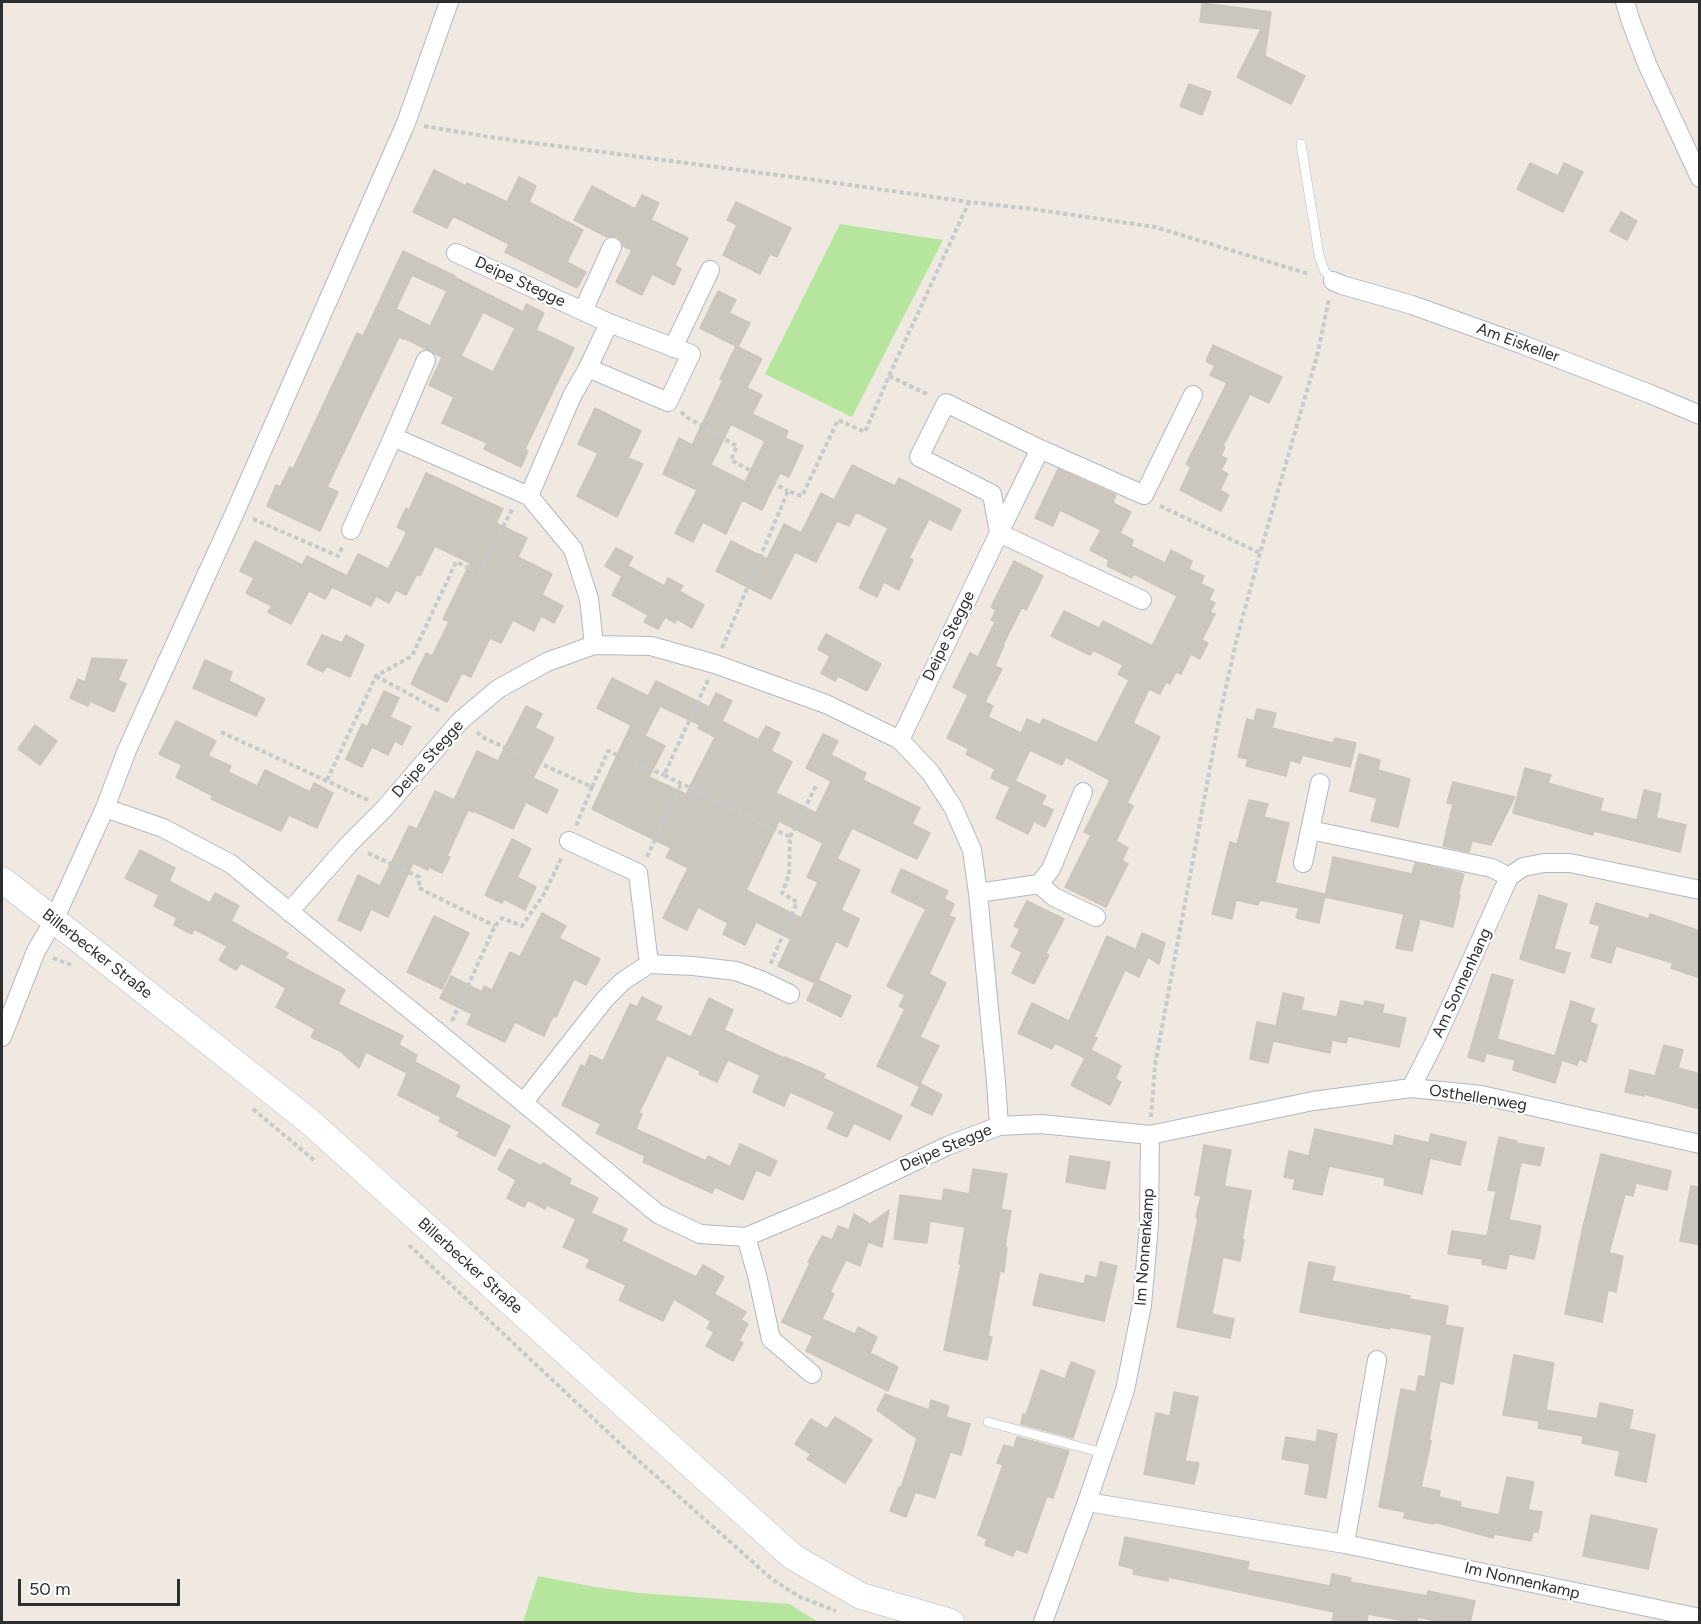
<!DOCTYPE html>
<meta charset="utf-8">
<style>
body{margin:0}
#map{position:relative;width:1701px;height:1624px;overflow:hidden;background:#efe9e1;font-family:Figtree,sans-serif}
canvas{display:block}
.frame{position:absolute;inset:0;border:3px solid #2e2e2e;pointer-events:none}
.scale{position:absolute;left:18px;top:1579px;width:162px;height:27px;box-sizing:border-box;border:3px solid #2e2e2e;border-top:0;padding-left:8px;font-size:18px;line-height:21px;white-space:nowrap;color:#2e2e2e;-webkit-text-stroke:4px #fff;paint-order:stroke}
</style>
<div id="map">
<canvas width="1701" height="1624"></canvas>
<div class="frame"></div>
<div class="scale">50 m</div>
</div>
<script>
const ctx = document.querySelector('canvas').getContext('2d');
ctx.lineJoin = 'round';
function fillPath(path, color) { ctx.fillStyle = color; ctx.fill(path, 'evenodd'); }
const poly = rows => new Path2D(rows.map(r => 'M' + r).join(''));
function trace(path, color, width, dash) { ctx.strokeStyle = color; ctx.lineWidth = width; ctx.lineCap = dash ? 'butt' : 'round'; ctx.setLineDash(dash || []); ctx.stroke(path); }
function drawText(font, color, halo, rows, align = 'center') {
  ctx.font = font + ' Figtree,sans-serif'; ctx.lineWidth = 4.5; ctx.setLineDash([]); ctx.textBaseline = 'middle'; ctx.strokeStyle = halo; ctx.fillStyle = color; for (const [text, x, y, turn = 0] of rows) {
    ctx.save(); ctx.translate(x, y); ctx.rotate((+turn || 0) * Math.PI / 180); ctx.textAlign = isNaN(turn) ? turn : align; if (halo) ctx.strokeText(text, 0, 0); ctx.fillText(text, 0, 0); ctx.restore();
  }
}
fillPath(poly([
 [840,224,943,240,852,417,765,374],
 [538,1576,595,1587,639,1593,789,1604,818,1622,523,1622]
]), '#b6e59e');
const building = poly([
 [1202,3,1271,12,1265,56,1305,76,1291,104,1237,77,1261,29,1200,22,1202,3],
 [1189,84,1211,92,1202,115,1180,106,1189,84],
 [1530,163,1558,176,1564,163,1583,172,1563,212,1517,189,1530,163],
 [434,170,466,186,467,183,507,202,519,177,536,186,529,202,583,230,567,262,586,272,577,288,505,252,509,244,453,216,447,228,413,212,434,170],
 [592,186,635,209,642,195,659,203,651,220,688,238,675,265,681,269,674,285,652,274,642,295,616,282,632,250,623,246,621,241,617,237,611,236,607,237,574,220,592,186],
 [736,202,791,228,777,257,770,254,760,274,723,255,737,225,727,220,736,202],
 [1621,212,1637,221,1627,240,1610,231,1621,212],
 [403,251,455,276,453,280,454,277,523,312,526,304,544,313,536,330,574,348,525,449,528,451,521,467,484,449,487,443,442,423,454,397,429,385,442,357,404,338,404,339,399,337,327,487,338,492,320,531,267,506,276,485,280,487,290,467,293,469,357,333,363,336,403,251],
 [412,275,447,291,430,326,396,309,412,275],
 [483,312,515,328,493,372,461,356,483,312],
 [718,291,736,300,729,313,750,323,738,347,762,359,747,388,762,395,752,414,788,431,785,438,803,446,789,477,780,473,762,510,742,500,726,534,703,522,693,542,675,533,697,490,663,474,679,438,692,445,723,380,720,379,736,346,700,328,718,291],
 [731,424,765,441,745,482,711,465,731,424],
 [1213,345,1282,377,1269,403,1250,394,1223,446,1225,447,1221,456,1227,459,1221,470,1228,474,1220,490,1229,495,1221,511,1180,490,1191,467,1186,464,1227,383,1210,375,1215,366,1206,361,1213,345],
 [595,408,641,431,628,458,643,464,617,517,577,496,598,453,578,444,595,408],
 [852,465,895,486,899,478,961,510,951,530,929,519,909,558,913,560,899,590,884,582,877,597,859,588,888,528,856,512,849,526,837,521,816,562,795,552,771,599,716,571,731,541,767,559,784,524,801,533,821,493,834,500,852,465],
 [1058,469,1116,495,1113,503,1131,512,1120,533,1133,540,1131,546,1165,563,1171,550,1192,561,1189,569,1204,576,1201,584,1214,590,1209,600,1215,603,1210,612,1215,614,1202,640,1208,643,1200,659,1191,654,1181,674,1176,672,1170,684,1166,682,1160,694,1149,689,1133,723,1160,737,1127,803,1133,806,1116,841,1128,848,1122,861,1128,864,1106,907,1065,887,1091,835,1084,832,1110,780,1066,757,1062,765,1030,750,1015,781,1046,796,1041,804,1053,810,1045,827,1034,821,1028,834,996,818,1010,787,991,778,995,769,966,754,969,749,947,738,968,695,953,687,970,653,978,657,995,622,991,620,996,610,991,607,1014,561,1043,576,1026,610,1022,607,1003,645,1004,645,995,666,1002,669,985,702,993,706,988,717,1021,733,1027,719,1040,725,1043,719,1097,743,1129,680,1118,674,1123,665,1093,650,1090,655,1051,636,1064,611,1099,628,1103,621,1152,646,1177,596,1134,574,1132,578,1107,566,1109,560,1090,550,1101,530,1060,510,1053,526,1035,518,1058,469],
 [426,473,503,509,496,523,527,538,518,557,552,574,542,595,563,606,554,623,541,616,534,631,513,620,501,643,490,638,471,677,462,673,447,702,411,684,426,653,432,656,449,622,443,619,470,563,435,546,420,576,417,574,406,595,396,590,389,603,376,596,371,606,332,587,325,599,309,591,291,624,268,612,272,606,246,593,254,578,240,571,255,541,302,565,307,556,347,576,358,554,388,569,407,532,397,527,406,508,409,510,426,473],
 [616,548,633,557,628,566,664,586,668,578,683,586,679,591,704,605,692,628,677,619,675,623,665,617,658,629,644,622,648,615,612,595,622,576,605,566,616,548],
 [826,634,881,664,867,691,838,676,835,681,821,673,830,656,818,649,826,634],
 [322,635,342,643,346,635,364,645,350,677,327,666,323,672,307,664,322,635],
 [92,658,127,660,118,680,126,684,114,712,90,701,88,706,70,698,78,679,85,682,92,658],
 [205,660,232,672,229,681,265,699,256,716,193,688,205,660],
 [612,678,648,696,656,681,709,707,716,693,732,701,722,721,758,740,766,726,780,733,771,751,792,762,776,793,816,813,831,781,806,768,823,734,838,741,831,755,866,773,863,780,920,808,912,824,930,833,917,859,852,828,837,859,860,870,841,910,859,919,847,947,836,941,818,980,851,996,841,1017,807,1000,815,983,778,966,791,939,756,922,745,945,723,934,728,923,698,907,687,930,663,918,688,868,666,857,671,848,592,809,631,725,597,708,612,678],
 [660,706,700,725,698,728,715,737,686,794,649,777,665,746,645,736,660,706],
 [779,821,823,843,807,877,818,882,801,918,746,890,779,821],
 [384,691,399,698,390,717,411,727,402,745,395,741,388,755,372,747,362,767,346,759,362,724,367,727,384,691],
 [526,706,542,714,535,728,554,738,533,778,558,790,547,813,526,802,513,829,474,811,473,812,468,810,447,856,450,857,442,873,429,867,428,870,413,863,388,917,371,909,361,931,338,920,358,875,380,886,409,826,417,829,435,791,454,800,477,751,498,761,526,706],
 [1257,709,1276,713,1272,728,1333,743,1335,738,1356,743,1350,767,1302,755,1300,763,1290,760,1286,776,1246,766,1248,759,1238,757,1247,719,1254,721,1257,709],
 [176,721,216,741,208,756,231,766,228,772,257,786,265,770,310,792,314,783,333,793,317,828,289,815,281,831,211,799,213,796,176,777,182,765,159,754,176,721],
 [35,725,57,741,40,765,18,749,35,725],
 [1359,754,1380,760,1378,770,1410,779,1398,827,1371,821,1377,798,1350,791,1359,754],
 [1525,768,1551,775,1548,783,1603,799,1600,811,1637,820,1644,790,1661,794,1656,818,1686,825,1680,852,1594,831,1593,835,1513,813,1525,768],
 [1453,782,1515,797,1491,845,1472,841,1469,852,1443,846,1453,804,1447,803,1453,782],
 [1249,800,1268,804,1264,817,1289,823,1275,883,1325,894,1319,923,1296,918,1299,908,1260,900,1258,905,1236,900,1232,919,1212,914,1230,842,1237,844,1249,800],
 [512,839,531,849,517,877,536,887,525,910,504,899,502,903,485,895,512,839],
 [140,850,175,868,169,881,210,903,215,893,239,906,231,921,288,953,285,958,345,990,338,1004,403,1036,399,1045,417,1055,415,1062,460,1086,455,1097,510,1126,495,1156,457,1136,460,1132,439,1121,441,1117,398,1095,407,1073,366,1052,359,1068,340,1051,311,1037,315,1029,276,1007,286,988,241,963,236,970,219,960,227,946,194,929,192,934,174,925,177,918,154,906,159,895,125,878,140,850],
 [1333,857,1412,874,1415,863,1464,874,1458,895,1460,895,1453,927,1420,919,1412,951,1396,948,1404,914,1325,897,1333,857],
 [901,869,948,891,944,899,954,904,949,916,955,918,929,974,946,983,920,1037,939,1046,919,1086,877,1066,905,1009,899,1006,905,995,887,986,926,909,891,892,901,869],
 [1539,895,1567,904,1554,949,1570,953,1564,973,1520,959,1539,895],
 [1027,901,1064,919,1046,953,1049,955,1034,984,1012,973,1022,952,1011,946,1020,929,1014,926,1027,901],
 [1596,903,1649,919,1650,914,1700,931,1700,978,1671,968,1673,963,1616,946,1611,963,1591,957,1600,926,1590,923,1596,903],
 [542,913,566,926,559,938,600,959,586,985,574,979,556,1017,553,1016,544,1036,515,1022,505,1042,467,1024,472,1014,440,998,451,976,482,992,484,986,492,990,510,952,520,957,542,913],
 [434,916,469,933,442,989,407,972,434,916],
 [1142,933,1165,943,1159,964,1148,957,1139,977,1125,970,1094,1037,1097,1038,1091,1050,1121,1066,1115,1079,1121,1082,1110,1105,1071,1085,1085,1058,1055,1043,1052,1049,1018,1033,1032,1003,1069,1021,1107,936,1142,953,1136,949,1142,933],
 [1492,974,1513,980,1497,1039,1555,1056,1571,1001,1594,1009,1590,1022,1597,1025,1586,1062,1579,1059,1577,1065,1562,1060,1555,1083,1513,1070,1515,1060,1486,1053,1484,1062,1468,1057,1492,974],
 [1283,993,1304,998,1301,1010,1337,1017,1341,1001,1364,1006,1365,1001,1384,1005,1382,1013,1406,1018,1399,1047,1348,1036,1346,1043,1332,1040,1330,1053,1273,1041,1268,1063,1250,1059,1257,1022,1276,1026,1283,993],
 [642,997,662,1007,655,1020,691,1037,709,998,733,1010,724,1030,784,1058,785,1057,825,1074,823,1078,902,1116,890,1140,854,1123,847,1137,827,1128,835,1112,790,1092,784,1106,753,1092,760,1075,728,1060,717,1082,699,1074,700,1071,667,1055,639,1113,642,1114,636,1129,706,1161,708,1156,730,1167,740,1144,777,1161,770,1176,756,1170,743,1200,715,1187,712,1193,643,1162,645,1156,596,1133,601,1124,562,1105,581,1065,585,1067,590,1055,603,1061,630,1004,637,1007,642,997],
 [1664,1045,1683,1050,1678,1068,1700,1074,1700,1109,1644,1094,1644,1096,1625,1092,1630,1070,1655,1076,1664,1045],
 [921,1084,942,1095,932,1115,911,1105,921,1084],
 [1315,1129,1393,1146,1395,1135,1429,1143,1431,1134,1466,1142,1460,1165,1430,1158,1422,1194,1384,1185,1385,1178,1329,1166,1322,1195,1293,1189,1295,1179,1284,1177,1289,1151,1309,1156,1315,1129],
 [1499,1137,1517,1141,1516,1143,1544,1148,1540,1166,1521,1162,1509,1220,1541,1226,1534,1259,1509,1254,1506,1269,1482,1264,1483,1259,1448,1254,1452,1231,1487,1236,1496,1191,1488,1190,1499,1137],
 [1204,1145,1231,1150,1224,1186,1251,1191,1242,1239,1244,1240,1240,1261,1223,1257,1212,1314,1234,1319,1230,1338,1177,1327,1198,1218,1196,1217,1201,1196,1195,1195,1204,1145],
 [509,1149,541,1166,543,1163,571,1179,569,1184,598,1198,591,1213,627,1229,622,1241,696,1277,703,1265,724,1277,714,1294,746,1312,741,1320,748,1324,739,1341,743,1343,733,1361,706,1346,714,1332,707,1328,711,1321,674,1299,663,1321,619,1300,626,1285,586,1267,590,1259,563,1247,576,1219,547,1205,545,1209,528,1200,524,1207,507,1198,516,1180,498,1169,509,1149],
 [1601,1154,1671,1171,1667,1190,1636,1183,1633,1196,1625,1194,1609,1253,1623,1256,1616,1292,1608,1290,1602,1322,1565,1314,1582,1231,1601,1154],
 [1070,1156,1110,1162,1105,1189,1066,1182,1070,1156],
 [973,1169,1007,1174,1001,1209,1011,1211,1005,1247,1007,1247,1004,1272,1000,1271,988,1336,992,1337,987,1360,944,1350,961,1264,959,1264,965,1227,930,1221,927,1243,894,1239,900,1195,942,1201,944,1189,969,1194,973,1169],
 [1691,1186,1700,1187,1700,1245,1680,1241,1691,1186],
 [889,1210,882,1247,868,1242,860,1266,846,1260,830,1292,834,1294,822,1319,855,1334,858,1327,877,1337,870,1353,898,1367,888,1391,806,1351,813,1336,782,1322,810,1263,808,1262,822,1236,832,1240,838,1226,849,1230,854,1214,870,1224,889,1210],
 [1100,1262,1117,1266,1104,1321,1033,1305,1040,1274,1084,1284,1086,1275,1097,1278,1100,1262],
 [1309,1262,1335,1267,1332,1281,1410,1296,1409,1299,1448,1306,1445,1325,1463,1328,1453,1384,1440,1381,1429,1440,1431,1441,1421,1487,1440,1491,1439,1497,1461,1502,1460,1507,1499,1515,1507,1477,1534,1482,1528,1510,1542,1512,1538,1532,1533,1532,1531,1541,1494,1534,1493,1538,1434,1522,1434,1524,1404,1518,1405,1512,1379,1507,1401,1389,1416,1392,1419,1376,1425,1377,1432,1335,1390,1327,1390,1329,1300,1312,1309,1262],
 [1514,1355,1554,1363,1546,1410,1597,1419,1600,1403,1633,1410,1629,1429,1655,1435,1646,1482,1615,1475,1620,1451,1582,1443,1583,1436,1538,1428,1539,1421,1503,1415,1514,1355],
 [1071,1362,1095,1371,1073,1438,1021,1424,1023,1414,1026,1415,1041,1370,1065,1379,1071,1362],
 [1174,1392,1198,1397,1185,1461,1199,1463,1194,1484,1144,1474,1156,1413,1170,1416,1174,1392],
 [885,1394,929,1410,931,1400,949,1406,946,1417,970,1424,961,1455,950,1452,935,1498,901,1488,917,1439,877,1410,885,1394],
 [835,1417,872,1440,845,1483,807,1459,811,1454,795,1444,811,1419,827,1429,835,1417],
 [1318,1430,1337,1434,1326,1498,1305,1494,1310,1464,1282,1459,1286,1437,1316,1442,1318,1430],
 [1017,1437,1069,1451,1053,1498,1047,1496,1027,1553,1016,1549,1013,1556,985,1545,987,1539,978,1535,1003,1465,997,1463,1004,1445,1014,1448,1017,1437],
 [899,1487,915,1493,906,1517,890,1511,899,1487],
 [1591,1515,1657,1529,1648,1569,1583,1556,1591,1515],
 [1125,1537,1249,1562,1247,1570,1330,1586,1332,1574,1351,1578,1350,1582,1427,1596,1428,1591,1475,1601,1470,1623,1445,1623,1418,1617,1417,1623,1415,1623,1368,1614,1367,1623,1332,1623,1334,1612,1168,1577,1168,1581,1133,1574,1134,1569,1119,1565,1125,1537]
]);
fillPath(building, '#cbc7bf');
trace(building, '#cbc5ba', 1.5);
const service = poly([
 [1301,144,1319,255,1324,270,1333,281],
 [988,1422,1103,1453]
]);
const minor = poly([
 [1625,2,1630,19,1647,64,1700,178],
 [456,253,609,323,691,354,668,402,588,368,572,396,529,496],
 [1333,281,1342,285,1412,305,1521,344,1650,394,1700,415],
 [583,311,612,247],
 [673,348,710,270],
 [588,368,609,323],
 [393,437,426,360],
 [1040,449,999,533,992,494,919,457,946,403,1040,449,1144,495,1193,395],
 [351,530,393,437,529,496,573,549,589,599,594,645],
 [900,740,999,533,1142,600],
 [105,808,163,828,231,864,445,1038,658,1214,700,1234,746,1237,838,1198,947,1146,999,1126,996,1082,978,893,972,850,953,807,930,772,900,740,826,704,715,664,651,646,594,645,547,662,498,689,460,721,385,808,349,844,289,912],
 [1310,830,1320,783],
 [569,841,638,873,649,964],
 [1303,863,1310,830,1492,868,1509,877],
 [1039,884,1051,869,1083,792],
 [978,893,1039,884,1054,897,1096,917],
 [2,1037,36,951,54,920,105,808,127,750,236,510,406,123,449,2],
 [1411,1088,1434,1043,1509,877,1523,867,1544,863,1570,863,1700,890],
 [523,1103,605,999,623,981,649,964,693,966,736,971,763,981,790,994],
 [999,1126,1041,1124,1150,1135,1313,1101,1411,1088,1481,1095,1700,1144],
 [746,1237,757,1275,771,1339,812,1374],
 [1087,1502,1345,1544,1700,1618],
 [1345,1544,1377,1360],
 [1043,1622,1087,1502,1125,1390,1142,1305,1149,1225,1150,1135]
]);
const secondary = poly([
 [2,880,54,920,309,1121,793,1557,861,1596,951,1622]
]);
trace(service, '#b4b7c1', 10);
trace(minor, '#b4b7c1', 20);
trace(secondary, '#b4b7c1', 27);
trace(poly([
 [424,126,496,138,808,179,969,202,1032,209,1155,227,1309,274],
 [889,376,929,395],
 [681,412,688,418,737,446,731,460,788,491],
 [1160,506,1260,553],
 [253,519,338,556,343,546],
 [722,648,788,491,802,496,838,420,865,432,889,376,969,202],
 [376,676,442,712],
 [708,680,664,775,790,837,789,875,782,893,797,902,770,965],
 [221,732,368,800],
 [477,732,484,738,592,787,576,826],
 [327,780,376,676,412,656,456,562,479,573,513,508],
 [592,787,608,751,664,775],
 [790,837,817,784],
 [368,853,419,877,419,888,495,926],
 [647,857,681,784],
 [53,958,71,965],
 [452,1021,495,926,502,918,522,926,544,894,562,857],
 [253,1109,314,1160],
 [1151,1117,1155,1065,1219,719,1236,642,1260,553,1317,356,1329,299],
 [409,1245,630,1453,773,1580,800,1597,836,1611]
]), '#c9c9c9', 4, [4.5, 3]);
trace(service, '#fff', 9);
trace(minor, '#fff', 18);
trace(secondary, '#fff', 26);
drawText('16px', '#2e2e2e', '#fff', [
 ["Deipe Stegge",520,282,25],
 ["Am Eiskeller",1518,343,20],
 ["Deipe Stegge",949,636,-64],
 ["Deipe Stegge",428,759,-48],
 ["Billerbecker Straße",97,954,38],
 ["Am Sonnenhang",1462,983,-65],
 ["Osthellenweg",1478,1098,9],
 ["Deipe Stegge",946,1148,-23],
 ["Im Nonnenkamp",1145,1247,-86],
 ["Billerbecker Straße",470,1266,42],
 ["Im Nonnenkamp",1522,1581,13]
]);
</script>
